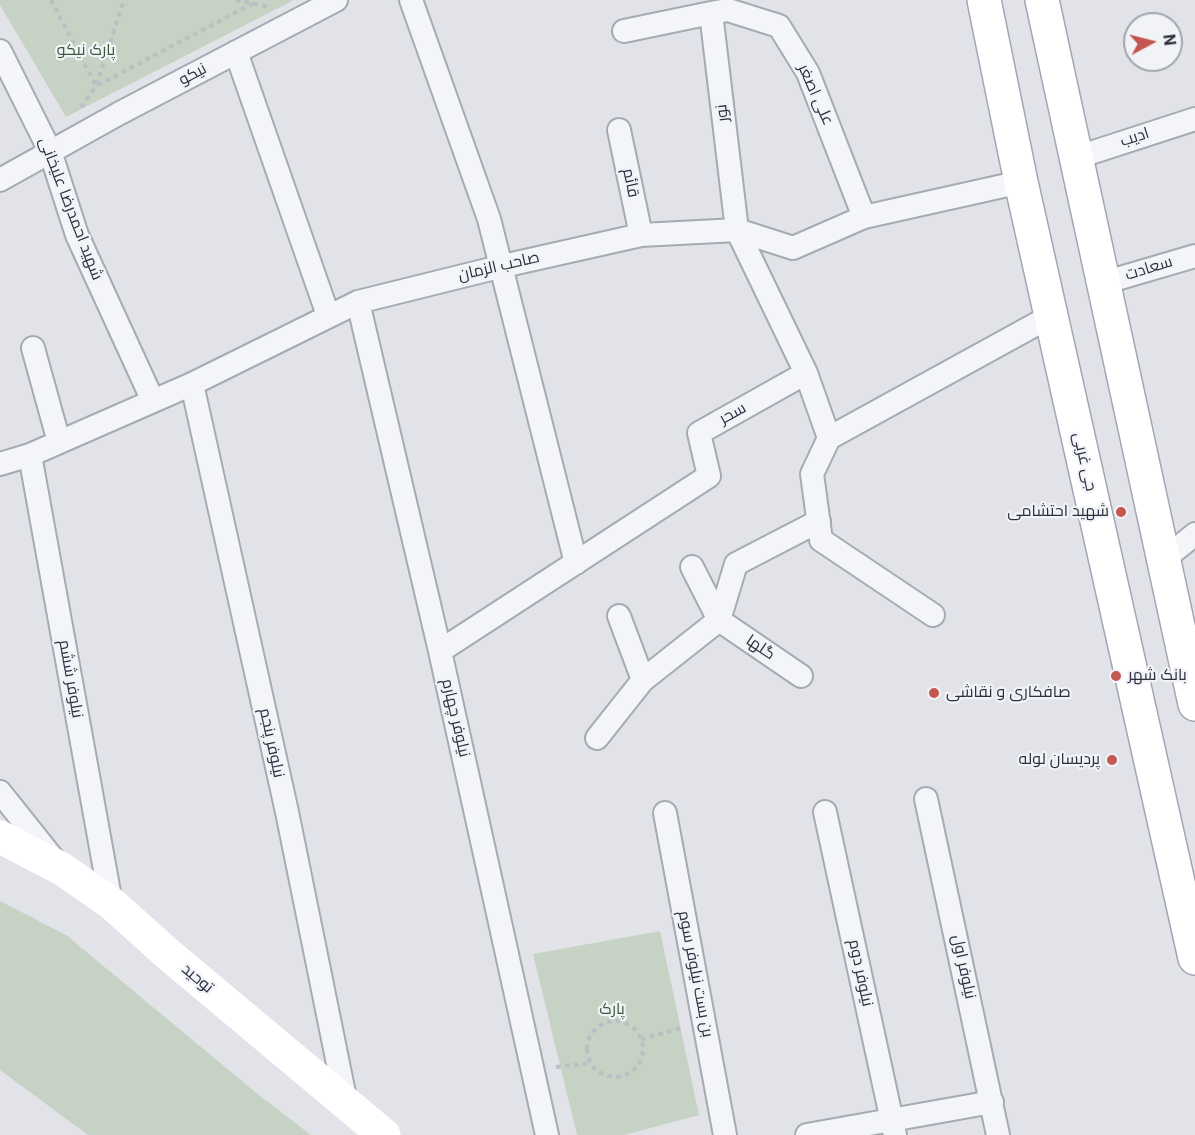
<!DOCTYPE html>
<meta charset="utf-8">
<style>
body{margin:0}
#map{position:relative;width:1195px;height:1135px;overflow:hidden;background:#e2e3e9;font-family:Roboto,sans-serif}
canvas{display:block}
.north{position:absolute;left:1123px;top:12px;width:60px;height:60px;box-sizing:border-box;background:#f1f3f7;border:2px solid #a2a5ae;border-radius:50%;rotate:83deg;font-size:16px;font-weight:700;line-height:24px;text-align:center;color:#2b2f40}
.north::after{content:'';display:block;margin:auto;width:21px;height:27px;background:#c45752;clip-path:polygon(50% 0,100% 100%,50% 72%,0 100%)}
</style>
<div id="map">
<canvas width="1195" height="1135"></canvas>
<div class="north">N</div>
</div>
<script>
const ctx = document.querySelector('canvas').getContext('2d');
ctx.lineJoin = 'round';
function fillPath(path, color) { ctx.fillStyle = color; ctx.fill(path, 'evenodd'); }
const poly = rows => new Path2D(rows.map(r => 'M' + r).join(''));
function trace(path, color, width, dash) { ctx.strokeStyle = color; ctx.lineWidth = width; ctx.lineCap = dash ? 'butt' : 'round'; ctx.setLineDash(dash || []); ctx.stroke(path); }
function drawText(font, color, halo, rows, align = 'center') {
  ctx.font = font + ' Roboto,Cairo,sans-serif'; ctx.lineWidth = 4.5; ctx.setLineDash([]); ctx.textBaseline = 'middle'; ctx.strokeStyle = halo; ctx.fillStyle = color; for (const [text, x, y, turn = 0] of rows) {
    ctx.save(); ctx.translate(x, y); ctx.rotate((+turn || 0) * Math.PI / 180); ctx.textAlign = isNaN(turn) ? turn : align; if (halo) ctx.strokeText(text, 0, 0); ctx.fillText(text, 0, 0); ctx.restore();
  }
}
fillPath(poly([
 [0,0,294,0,66,117,0,5],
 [0,901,66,935,255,1092,311,1135,88,1135,0,1070],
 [660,931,699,1115,624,1135,577,1135,533,954]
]), '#c5d2c4');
const street = poly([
 [411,0,489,219,576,563],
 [624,31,711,13],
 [0,51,50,151,77,235,153,401],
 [236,52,328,315],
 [619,130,641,235],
 [1075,158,1195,119],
 [0,180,120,113,336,0],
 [1103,283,1195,256],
 [358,302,440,651,547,1135],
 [33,348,59,442],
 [806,373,737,230,711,13,728,10,779,26,808,73,864,217],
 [192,384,287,812,346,1103],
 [829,438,812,474,821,540,933,615],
 [30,455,111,903],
 [0,464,30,455,192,384,358,302,503,266,641,235,737,230,793,248,864,217,1021,182],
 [1163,560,1195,534],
 [692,567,719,620,801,676],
 [619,616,643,680],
 [440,651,709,476,699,433,806,373,829,438,1051,316],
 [597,738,643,680,719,620,736,564,819,521],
 [0,792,55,861],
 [926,799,998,1135],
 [825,812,895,1135],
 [665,813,725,1135],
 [807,1135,992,1102]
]);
const primary = poly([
 [984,0,1021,182,1195,958],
 [1042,0,1195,704]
]);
trace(street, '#a7a9b3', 26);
trace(primary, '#a2a6b4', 36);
trace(poly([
 [51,0,96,86,252,4,250,0],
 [236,0,271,7],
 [81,107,96,86,124,0],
 '587 1049a28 28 0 1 1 56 0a28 28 0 1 1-56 0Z',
 [641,1039,681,1028],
 [556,1067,591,1063]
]), '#bcbec4', 4, [4.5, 4.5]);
trace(street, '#f4f5f8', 22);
trace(poly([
 [0,837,62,869,111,903,169,955,384,1135]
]), '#fff', 33);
trace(primary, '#fff', 33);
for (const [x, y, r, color] of [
 [1121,512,6,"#c45752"],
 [1116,676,6,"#c45752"],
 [934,693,6,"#c45752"],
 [1112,760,6,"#c45752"]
]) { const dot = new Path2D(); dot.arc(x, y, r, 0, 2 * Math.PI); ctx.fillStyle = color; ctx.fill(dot); trace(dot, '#f1f3f7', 2); }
drawText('16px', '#3a5a3a', '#f1f3f7', [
 ["پارک نیکو",86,51],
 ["پارک",612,1010]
]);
drawText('16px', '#2b2f40', '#f1f3f7', [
 ["نیکو",193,75,-28],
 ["علی اصغر",815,95,66],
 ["نور",723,113,-97],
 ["ادیب",1135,138,-18],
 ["قائم",630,183,78],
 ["شهید احمدرضا علیخانی",70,209,69],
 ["صاحب الزمان",499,267,-13],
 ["سعادت",1149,269,-17],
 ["سحر",733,414,-29],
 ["جی غربی",1084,462,77],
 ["گلها",760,648,34],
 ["نیلوفر ششم",70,679,80],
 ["نیلوفر چهارم",455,718,77],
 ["نیلوفر پنجم",271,743,78],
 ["نیلوفر اول",963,967,78],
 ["نیلوفر دوم",860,973,78],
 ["بن بست نیلوفر سوم",695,974,79],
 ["توحید",197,979,40]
]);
drawText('16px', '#2b2f40', '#f1f3f7', [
 ["شهید احتشامی",1109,512],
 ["بانک شهر",1128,676,"left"],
 ["صافکاری و نقاشی",946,693,"left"],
 ["پردیسان لوله",1100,760]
], 'right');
</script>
